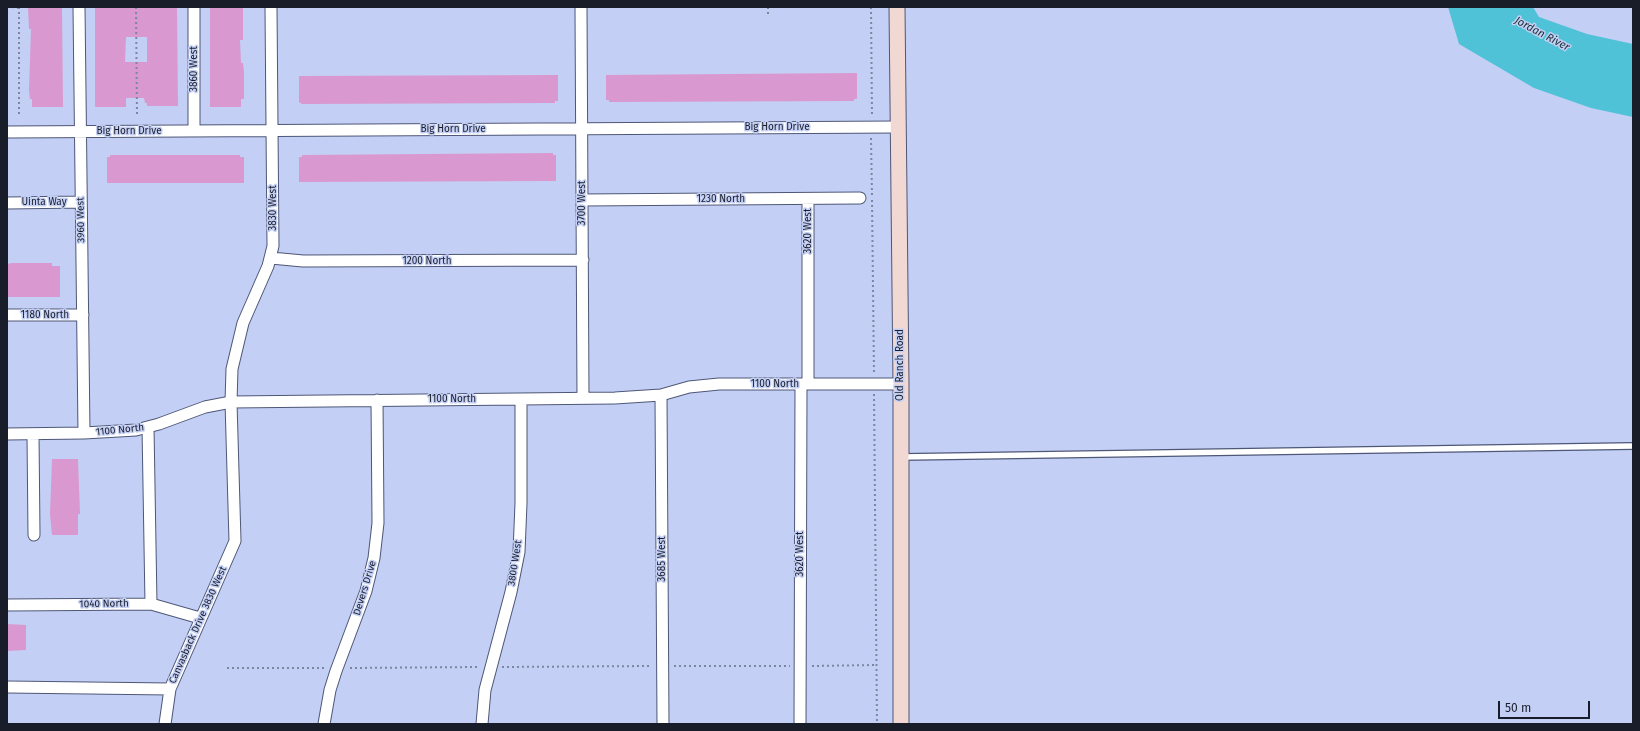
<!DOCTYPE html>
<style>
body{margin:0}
#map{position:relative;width:1640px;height:731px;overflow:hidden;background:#c3cff4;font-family:"Fira Sans",sans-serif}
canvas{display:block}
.frame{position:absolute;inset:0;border:8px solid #191d2a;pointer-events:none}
.scale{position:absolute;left:1498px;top:701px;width:92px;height:18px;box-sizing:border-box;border:2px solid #191d2a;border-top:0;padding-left:5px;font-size:12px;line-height:14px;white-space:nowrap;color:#191d2a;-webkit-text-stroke:3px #c3cff4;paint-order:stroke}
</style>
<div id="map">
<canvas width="1640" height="731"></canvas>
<div class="frame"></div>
<div class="scale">50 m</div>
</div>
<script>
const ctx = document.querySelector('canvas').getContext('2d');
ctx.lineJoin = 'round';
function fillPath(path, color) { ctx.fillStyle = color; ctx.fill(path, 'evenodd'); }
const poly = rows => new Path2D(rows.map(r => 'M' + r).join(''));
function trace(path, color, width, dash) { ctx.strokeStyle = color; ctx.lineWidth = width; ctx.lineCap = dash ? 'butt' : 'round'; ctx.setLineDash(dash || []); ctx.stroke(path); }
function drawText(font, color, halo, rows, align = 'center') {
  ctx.font = font + ' "Fira Sans",sans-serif'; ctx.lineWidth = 3; ctx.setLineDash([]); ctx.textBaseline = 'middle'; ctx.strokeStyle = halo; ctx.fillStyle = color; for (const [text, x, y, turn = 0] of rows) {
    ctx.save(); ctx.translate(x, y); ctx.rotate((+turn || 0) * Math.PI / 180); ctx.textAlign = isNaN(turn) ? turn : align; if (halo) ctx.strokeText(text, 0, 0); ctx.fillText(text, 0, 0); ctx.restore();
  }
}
fillPath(poly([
 [1448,7,1533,7,1539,17,1587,34,1633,44,1633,117,1591,108,1534,88,1459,44]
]), '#4fc2d7');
fillPath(poly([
 [28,7,62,7,63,107,32,107,32,99,30,99,29,90,31,29,29,29],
 [95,7,177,7,178,106,147,106,147,103,145,103,144,98,126,98,126,107,95,107],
 [126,37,147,37,147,62,125,62],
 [210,7,243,7,243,40,240,40,241,63,243,63,244,72,244,99,241,99,241,107,210,107],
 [857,73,857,99,854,99,854,101,609,102,609,100,606,100,606,75],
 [558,75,558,101,555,101,555,103,302,104,299,102,299,76],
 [553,153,553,155,556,155,556,181,299,182,299,157,302,157,302,155],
 [110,155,240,155,240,157,244,157,244,183,107,183,107,157,110,157],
 [12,263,52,263,52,266,60,266,60,297,7,297,7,264],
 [52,459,78,459,80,514,78,514,78,535,52,535,50,514],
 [7,624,26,625,26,650,7,651]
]), '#d998d0');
const lane = poly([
 [901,457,1633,446]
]);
const street = poly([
 [79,7,84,433],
 [194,7,194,131],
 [581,7,583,398],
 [7,132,898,127],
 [808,199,808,384],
 [582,200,860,198],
 [7,203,81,202],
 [271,258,303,261,583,260],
 [7,315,83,315],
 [661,395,663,724],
 [148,427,151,604],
 [7,434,84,433,136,430,159,424,205,407,231,402,615,398,661,395,689,387,719,384,901,384],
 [33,434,34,535],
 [7,605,151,604,200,618],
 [7,687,170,689,235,541,231,402,232,369,243,323,268,266,273,246,271,7],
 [165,724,170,689],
 [324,724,330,690,336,671,366,591,374,558,378,523,377,400],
 [482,724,485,690,511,592,519,552,521,503,521,399],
 [800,724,801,384]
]);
const secondary = poly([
 [897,7,901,384,901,724]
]);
trace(lane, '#4e5777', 8);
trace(street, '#4e5777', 13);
trace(secondary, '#4e5777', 17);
trace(poly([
 [12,7,19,8],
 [19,7,19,117],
 [136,7,137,116],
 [768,7,768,15],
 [871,7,872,116],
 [871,138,872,196],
 [872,200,874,374],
 [874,394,877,724],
 [674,666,790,666],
 [812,666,876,665],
 [502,667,652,666],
 [227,668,326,668],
 [350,668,480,667]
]), '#7d86a1', 2, [2, 3]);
trace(lane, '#fff', 5.5);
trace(street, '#fff', 11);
trace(secondary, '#f2d8d3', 15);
drawText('10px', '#191d2a', '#c3cff4', [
 ["3860 West",194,69,-90],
 ["Big Horn Drive",777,127],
 ["Big Horn Drive",453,129],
 ["Big Horn Drive",129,131],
 ["1230 North",721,199],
 ["Uinta Way",44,202],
 ["3700 West",582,203,-90],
 ["3830 West",273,208,-90],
 ["3960 West",81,220,-91],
 ["3620 West",808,231,-90],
 ["1200 North",427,261],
 ["1180 North",45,315],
 ["Old Ranch Road",900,365,-90],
 ["1100 North",775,384],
 ["1100 North",452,399],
 ["1100 North",120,430,-6],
 ["3620 West",800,554,-90],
 ["3685 West",662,559,-90],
 ["3800 West",515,563,-81],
 ["Devers Drive",365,588,-73],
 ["1040 North",104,604,-1],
 ["Canvasback Drive 3830 West",198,625,-66]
]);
drawText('italic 11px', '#182d31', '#c3cff4', [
 ["Jordan River",1542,34,28]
]);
</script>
